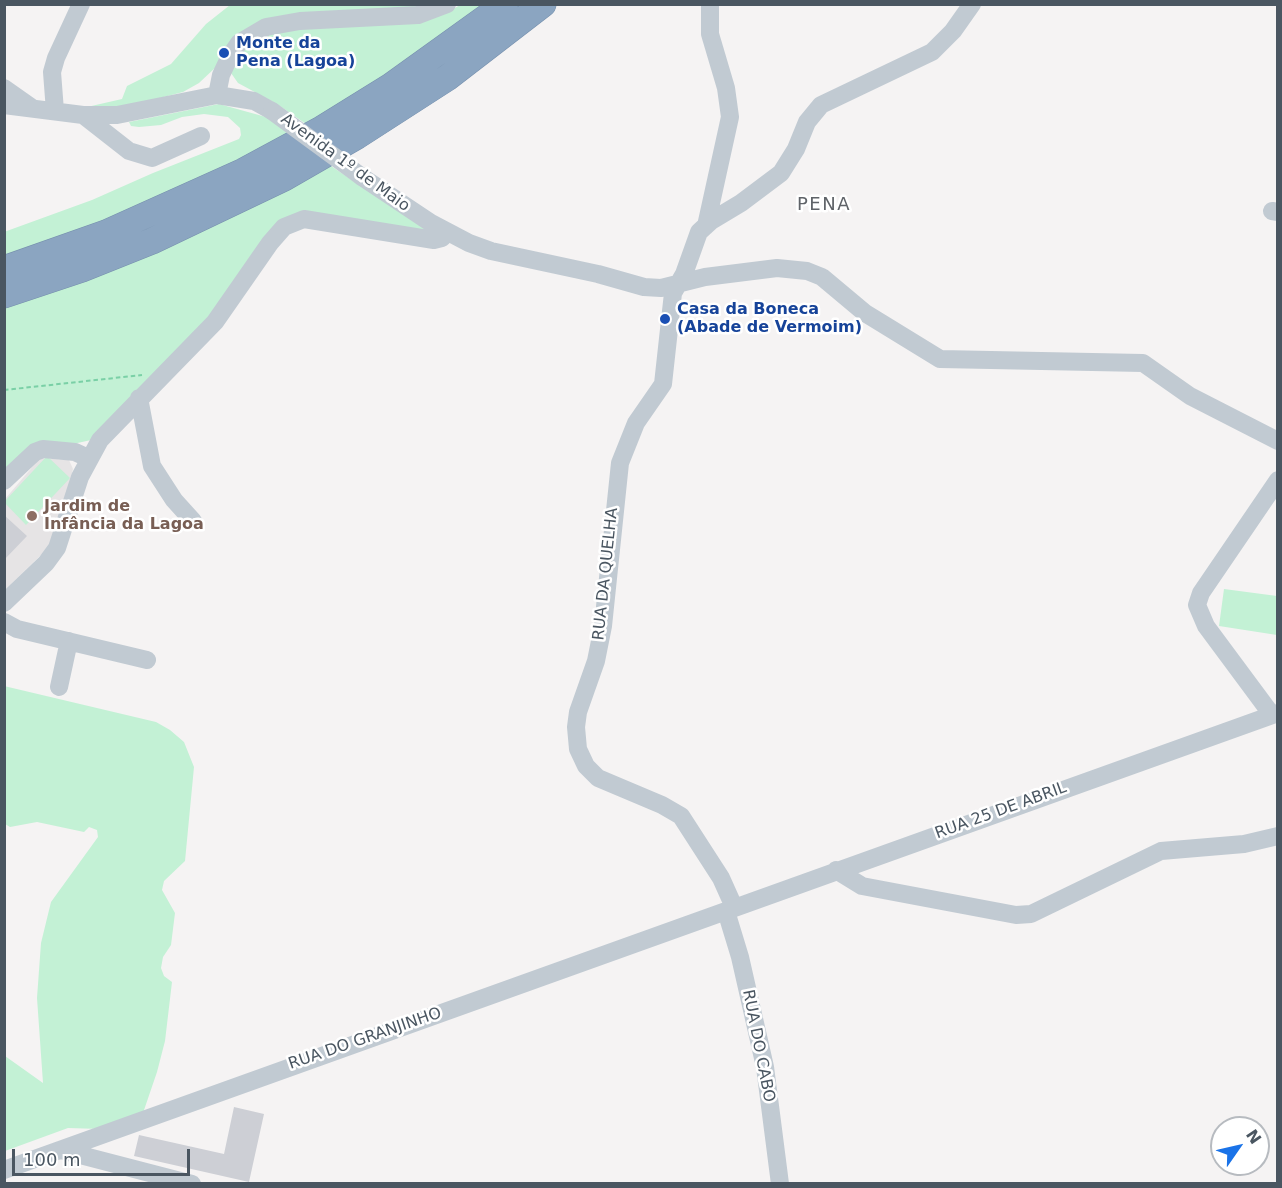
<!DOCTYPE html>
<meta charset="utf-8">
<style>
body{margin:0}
#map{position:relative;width:1282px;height:1188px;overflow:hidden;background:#f5f3f3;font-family:"DejaVu Sans",sans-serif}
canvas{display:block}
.frame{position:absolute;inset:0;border:6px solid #4a5661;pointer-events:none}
.north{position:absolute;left:1210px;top:1116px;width:60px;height:60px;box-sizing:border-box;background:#fff;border:2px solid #b7bbc0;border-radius:50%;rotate:56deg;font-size:16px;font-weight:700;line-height:24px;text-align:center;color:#4a5661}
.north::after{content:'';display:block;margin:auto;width:21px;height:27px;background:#1a73e8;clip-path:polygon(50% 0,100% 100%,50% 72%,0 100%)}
.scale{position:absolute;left:12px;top:1149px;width:178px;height:27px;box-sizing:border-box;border:3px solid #4a5661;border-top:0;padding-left:8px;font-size:18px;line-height:21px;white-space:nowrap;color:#4a5661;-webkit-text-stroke:4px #fff;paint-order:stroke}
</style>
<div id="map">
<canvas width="1282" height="1188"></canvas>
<div class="frame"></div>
<div class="north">N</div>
<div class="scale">100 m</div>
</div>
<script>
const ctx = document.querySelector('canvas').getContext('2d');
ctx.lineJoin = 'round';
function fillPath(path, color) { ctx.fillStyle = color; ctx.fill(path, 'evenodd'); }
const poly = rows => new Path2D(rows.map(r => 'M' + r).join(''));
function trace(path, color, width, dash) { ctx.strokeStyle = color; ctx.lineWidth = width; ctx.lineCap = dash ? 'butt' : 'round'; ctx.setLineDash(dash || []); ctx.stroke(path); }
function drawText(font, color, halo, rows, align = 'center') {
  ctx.font = font + ' "DejaVu Sans",sans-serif'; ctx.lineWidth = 5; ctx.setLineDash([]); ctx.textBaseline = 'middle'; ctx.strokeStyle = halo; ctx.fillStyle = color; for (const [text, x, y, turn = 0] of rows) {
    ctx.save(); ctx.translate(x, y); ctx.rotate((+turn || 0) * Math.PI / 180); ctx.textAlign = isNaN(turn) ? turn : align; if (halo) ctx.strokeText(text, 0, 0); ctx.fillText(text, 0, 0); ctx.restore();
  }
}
fillPath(poly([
 [40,458,69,460,73,469,56,531,47,549,5,590,5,499]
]), '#e6e4e5');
fillPath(poly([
 [230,5,419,5,417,8,281,18,216,67,199,83,183,92,125,107,87,107,122,99,127,86,171,64,206,24],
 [460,5,484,5,373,83,306,124,277,104,238,83,231,73,248,43,282,29,445,14],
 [219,104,266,117,292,133,169,194,79,231,5,257,4,232,92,200,153,173,239,139,241,135,240,128,228,117,204,114,182,117,161,125,139,127,131,126,129,122],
 [328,164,428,231,308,212,91,440,73,444,5,474,5,306],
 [47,456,70,478,26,525,4,502],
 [1224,589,1277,596,1277,635,1219,626],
 [4,686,156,722,170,730,184,742,194,767,185,861,164,881,162,890,175,913,171,945,163,957,161,968,164,976,172,982,165,1041,157,1072,143,1113,100,1129,68,1128,5,1151,5,1056,43,1083,37,998,41,943,51,902,98,837,97,830,89,827,84,832,37,822,10,827,5,824]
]), '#c3f1d5');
fillPath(poly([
 [4,515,27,536,4,560],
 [234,1107,264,1114,249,1182,134,1156,139,1135,224,1154]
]), '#cdcfd5');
const highway = poly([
 [4,269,106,233,244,171,320,130,391,86,505,4],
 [4,295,82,269,152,241,284,178,357,136,447,78,543,4]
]);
trace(highway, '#7690ad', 27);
trace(poly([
 [4,390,142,375]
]), '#7ad0a6', 2, [4.5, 3]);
trace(poly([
 [4,88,31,107],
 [217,95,221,75,230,56,239,43,266,27,300,21,418,15,447,4],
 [4,105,83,115,117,115,217,95,254,101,272,111],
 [55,111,52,72,56,58,81,4],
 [83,115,129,151,152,158,201,136],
 [362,177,431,223,469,243,491,251,598,274,644,287,661,288,705,277,777,268,807,271,822,277,865,313,940,359,1143,363,1190,396,1278,441],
 [1272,211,1278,212],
 [706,226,730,117,726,88,710,34,710,4],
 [139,398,152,466,174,500,193,521],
 [4,481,35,452,43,449,75,452,88,458],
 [4,603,46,563,57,548,80,477,100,440,215,322,270,243,284,227,304,219,434,240,442,238,447,232],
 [4,622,17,629,147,660],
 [59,687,69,641],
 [1272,715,1206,626,1197,605,1201,593,1278,480],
 [836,870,862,886,1016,915,1031,914,1161,851,1244,844,1278,836],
 [734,907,721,878,681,816,662,805,598,778,586,766,578,749,576,727,578,712,596,661,603,626,620,463,636,423,663,384,673,293,684,274,699,232,711,221,741,203,781,173,796,149,807,122,821,105,932,52,953,31,972,4],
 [726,911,740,957,765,1067,780,1184],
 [61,1150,192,1184],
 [4,1170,1278,713]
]), '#c1cad2', 18);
trace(highway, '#8ba5c1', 26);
trace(poly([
 [272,111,362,177]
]), '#c1cad2', 18);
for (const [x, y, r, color] of [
 [224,53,6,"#1a4fb4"],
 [665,319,6,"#1a4fb4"],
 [32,516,6,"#8d6e63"]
]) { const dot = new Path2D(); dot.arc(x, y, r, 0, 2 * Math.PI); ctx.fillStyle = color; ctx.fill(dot); trace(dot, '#fff', 2); }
drawText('bold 16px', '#164399', '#fff', [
 ["Monte da",236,44],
 ["Pena (Lagoa)",236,62],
 ["Casa da Boneca",677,310],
 ["(Abade de Vermoim)",677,328]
], 'left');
drawText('16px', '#4a5661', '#fff', [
 ["Avenida 1º de Maio",345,163,36],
 ["RUA DA QUELHA",606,574,-84],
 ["RUA 25 DE ABRIL",1001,811,-20],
 ["RUA DO GRANJINHO",365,1039,-19],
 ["RUA DO CABO",758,1046,79]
]);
drawText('bold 16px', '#785e54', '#fff', [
 ["Jardim de",44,507],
 ["Infância da Lagoa",44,525]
], 'left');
ctx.letterSpacing = '1.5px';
drawText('18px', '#5f6368', '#fff', [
 ["PENA",824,205]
]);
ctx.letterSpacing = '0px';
</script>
